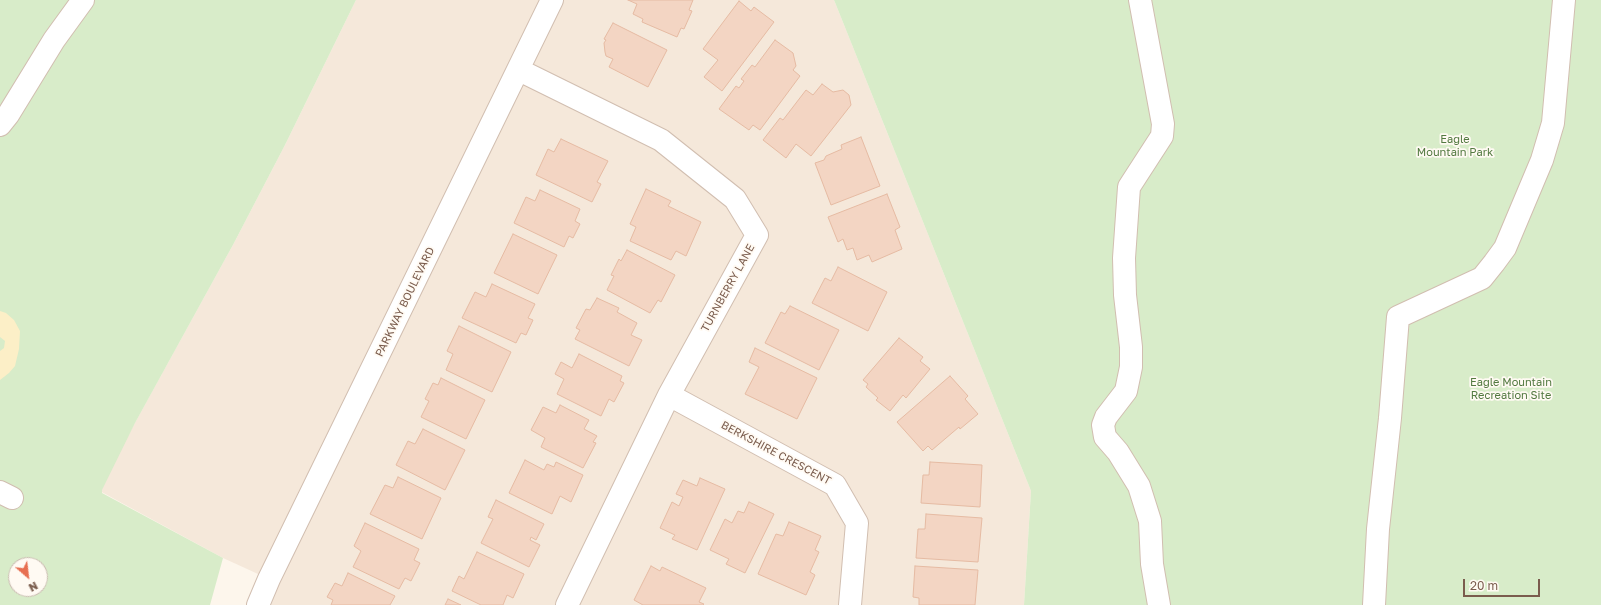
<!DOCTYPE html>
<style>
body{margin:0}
#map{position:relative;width:1601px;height:605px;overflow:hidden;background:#fdf6ec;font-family:"Golos Text",sans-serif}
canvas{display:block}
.north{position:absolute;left:8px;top:557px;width:40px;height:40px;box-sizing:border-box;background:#fffaf3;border:1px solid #cabbb1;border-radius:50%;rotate:152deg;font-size:11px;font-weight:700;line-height:16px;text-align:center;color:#7a5c4d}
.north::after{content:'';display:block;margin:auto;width:14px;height:18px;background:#e76f51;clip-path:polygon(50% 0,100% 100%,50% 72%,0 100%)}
.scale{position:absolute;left:1463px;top:579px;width:77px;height:18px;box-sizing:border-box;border:2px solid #7a5c4d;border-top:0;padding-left:5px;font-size:12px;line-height:14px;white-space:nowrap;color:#7a5c4d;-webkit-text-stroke:3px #fffaf3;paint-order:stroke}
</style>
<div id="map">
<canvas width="1601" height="605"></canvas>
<div class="north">N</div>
<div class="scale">20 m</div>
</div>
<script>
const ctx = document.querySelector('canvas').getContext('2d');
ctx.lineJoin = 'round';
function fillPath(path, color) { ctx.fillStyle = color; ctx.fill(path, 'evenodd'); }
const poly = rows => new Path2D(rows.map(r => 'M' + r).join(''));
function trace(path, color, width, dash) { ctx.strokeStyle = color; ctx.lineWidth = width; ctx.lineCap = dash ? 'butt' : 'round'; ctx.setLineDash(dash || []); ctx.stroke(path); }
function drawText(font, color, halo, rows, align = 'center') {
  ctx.font = font + ' "Golos Text",sans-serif'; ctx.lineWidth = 3.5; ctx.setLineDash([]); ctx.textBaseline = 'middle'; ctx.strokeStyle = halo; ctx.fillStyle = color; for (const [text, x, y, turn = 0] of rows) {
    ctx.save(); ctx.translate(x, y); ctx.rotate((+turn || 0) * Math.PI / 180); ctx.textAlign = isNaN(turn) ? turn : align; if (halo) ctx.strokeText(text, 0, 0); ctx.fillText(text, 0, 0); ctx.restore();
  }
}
fillPath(poly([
 [356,0,834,0,1031,491,1024,605,258,605,269,579,223,558,98,490,234,243,285,145]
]), '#f5e8da');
fillPath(poly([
 [0,0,356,0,285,145,234,243,135,423,102,490,102,493,223,558,210,605,0,605],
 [16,565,40,565,40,589,16,589],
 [834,0,1601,0,1601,605,1024,605,1031,491]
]), '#d8ecc9');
fillPath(poly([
 [0,311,6,313,14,320,20,331,19,349,15,366,9,373,0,380,0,351,4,348,5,341,0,337]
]), '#fcefc7');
const building = poly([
 [628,0,693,0,689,10,692,11,684,29,681,28,677,37,642,22,643,19,633,14,637,4,628,0],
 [739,1,751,11,754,7,774,22,722,91,704,77,718,60,703,49,739,1],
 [613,23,667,50,648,87,609,67,613,59,606,56,605,52,604,43,606,40,604,39,613,23],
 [775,40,793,53,796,66,793,70,800,76,760,130,753,125,749,130,719,109,736,86,739,88,744,81,741,79,752,65,755,67,775,40],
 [822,84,833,92,843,90,849,95,851,105,811,156,796,144,786,158,763,140,780,118,783,120,806,90,813,95,822,84],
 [861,137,880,186,831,205,815,163,824,160,826,156,842,149,841,145,861,137],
 [561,139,608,161,597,182,601,184,592,202,536,175,548,149,554,152,561,139],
 [646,189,671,201,668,206,701,222,686,256,676,251,671,260,630,241,636,227,630,224,646,189],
 [540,190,580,209,575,221,580,224,573,238,569,236,564,247,514,223,526,197,535,201,540,190],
 [887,194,900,227,895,230,902,249,872,262,869,255,857,260,853,248,847,250,843,239,838,242,828,217,887,194],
 [513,234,557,255,538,294,494,273,513,234],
 [627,250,675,275,661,302,658,300,650,313,607,290,614,276,611,275,619,259,621,261,627,250],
 [838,267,887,292,868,331,812,303,825,278,831,281,838,267],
 [492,284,535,304,528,318,533,320,526,335,521,333,516,343,462,318,475,292,486,297,492,284],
 [597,298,619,308,617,312,637,323,631,335,642,340,629,366,575,339,580,330,576,328,586,309,590,310,597,298],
 [790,306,839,330,819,370,765,343,781,312,785,314,790,306],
 [459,326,511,352,492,392,446,370,453,354,447,351,459,326],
 [899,338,923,357,920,361,930,369,906,398,903,395,890,411,876,400,878,398,866,387,868,384,863,380,899,338],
 [755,348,817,378,797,419,745,394,759,367,749,362,755,348],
 [579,354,622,376,620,381,624,383,614,402,609,399,601,416,557,394,564,379,555,374,561,362,572,368,579,354],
 [950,376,968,396,965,399,978,414,960,429,959,427,932,450,928,446,923,451,897,422,950,376],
 [441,378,485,400,466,439,421,417,429,401,425,399,433,383,438,385,441,378],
 [560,405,589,420,584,429,597,436,593,442,596,443,583,468,541,447,545,438,531,430,543,407,556,413,560,405],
 [423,429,465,450,445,490,396,465,408,441,415,444,423,429],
 [525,460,544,470,547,464,554,467,556,462,583,475,571,502,560,496,552,514,509,493,525,460],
 [930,462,982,465,980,507,921,503,923,475,929,475,930,462],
 [398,477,441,498,422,539,370,514,385,485,393,488,398,477],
 [700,478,725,489,697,550,672,539,675,535,660,528,672,502,679,506,683,497,676,494,683,480,697,486,700,478],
 [496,500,544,524,536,540,531,537,530,540,540,545,529,567,481,543,493,519,488,517,496,500],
 [749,502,774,514,745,573,726,564,729,559,710,550,725,519,732,523,738,511,744,513,749,502],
 [926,514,982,518,978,562,916,558,918,529,925,529,926,514],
 [789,522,821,536,815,550,819,552,810,572,815,575,806,595,758,574,776,534,783,536,789,522],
 [365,523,419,549,414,560,420,563,411,581,405,578,399,589,353,567,361,551,354,546,365,523],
 [477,552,524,574,513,598,507,595,503,605,481,605,452,591,459,576,464,579,477,552],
 [651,566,660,571,662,567,706,588,699,602,704,604,703,605,643,605,634,600,651,566],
 [915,566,978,570,975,605,919,605,919,598,913,597,915,566],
 [348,573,395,596,390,605,331,605,333,600,327,597,335,583,342,586,348,573],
 [448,599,461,605,445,605,448,599]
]);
fillPath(building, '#f3d5c3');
trace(building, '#e6bba3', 1);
const minor = poly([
 [1140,0,1163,124,1162,136,1129,187,1124,258,1125,295,1131,347,1131,367,1126,391,1106,417,1103,425,1105,437,1118,452,1139,486,1150,521,1152,564,1159,605],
 [519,70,661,140,735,199,757,235,669,395,567,605],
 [0,125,8,115,54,40,83,0],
 [669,395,835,485,857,523,850,605],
 [0,492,12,498],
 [258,605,269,579,552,0],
 [1374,605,1378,529,1390,418,1398,317,1482,278,1494,263,1505,248,1542,160,1553,123,1564,0]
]);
trace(minor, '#d1beb0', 24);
trace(minor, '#fff', 22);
drawText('11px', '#537a41', '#fffaf3', [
 ["Eagle",1455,140],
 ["Mountain Park",1455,153],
 ["Eagle Mountain",1511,383],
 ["Recreation Site",1511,396]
]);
drawText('11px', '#7a5c4d', '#fffaf3', [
 ["TURNBERRY LANE",728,288,-61],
 ["PARKWAY BOULEVARD",405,302,-64],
 ["BERKSHIRE CRESCENT",776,453,28]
]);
</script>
